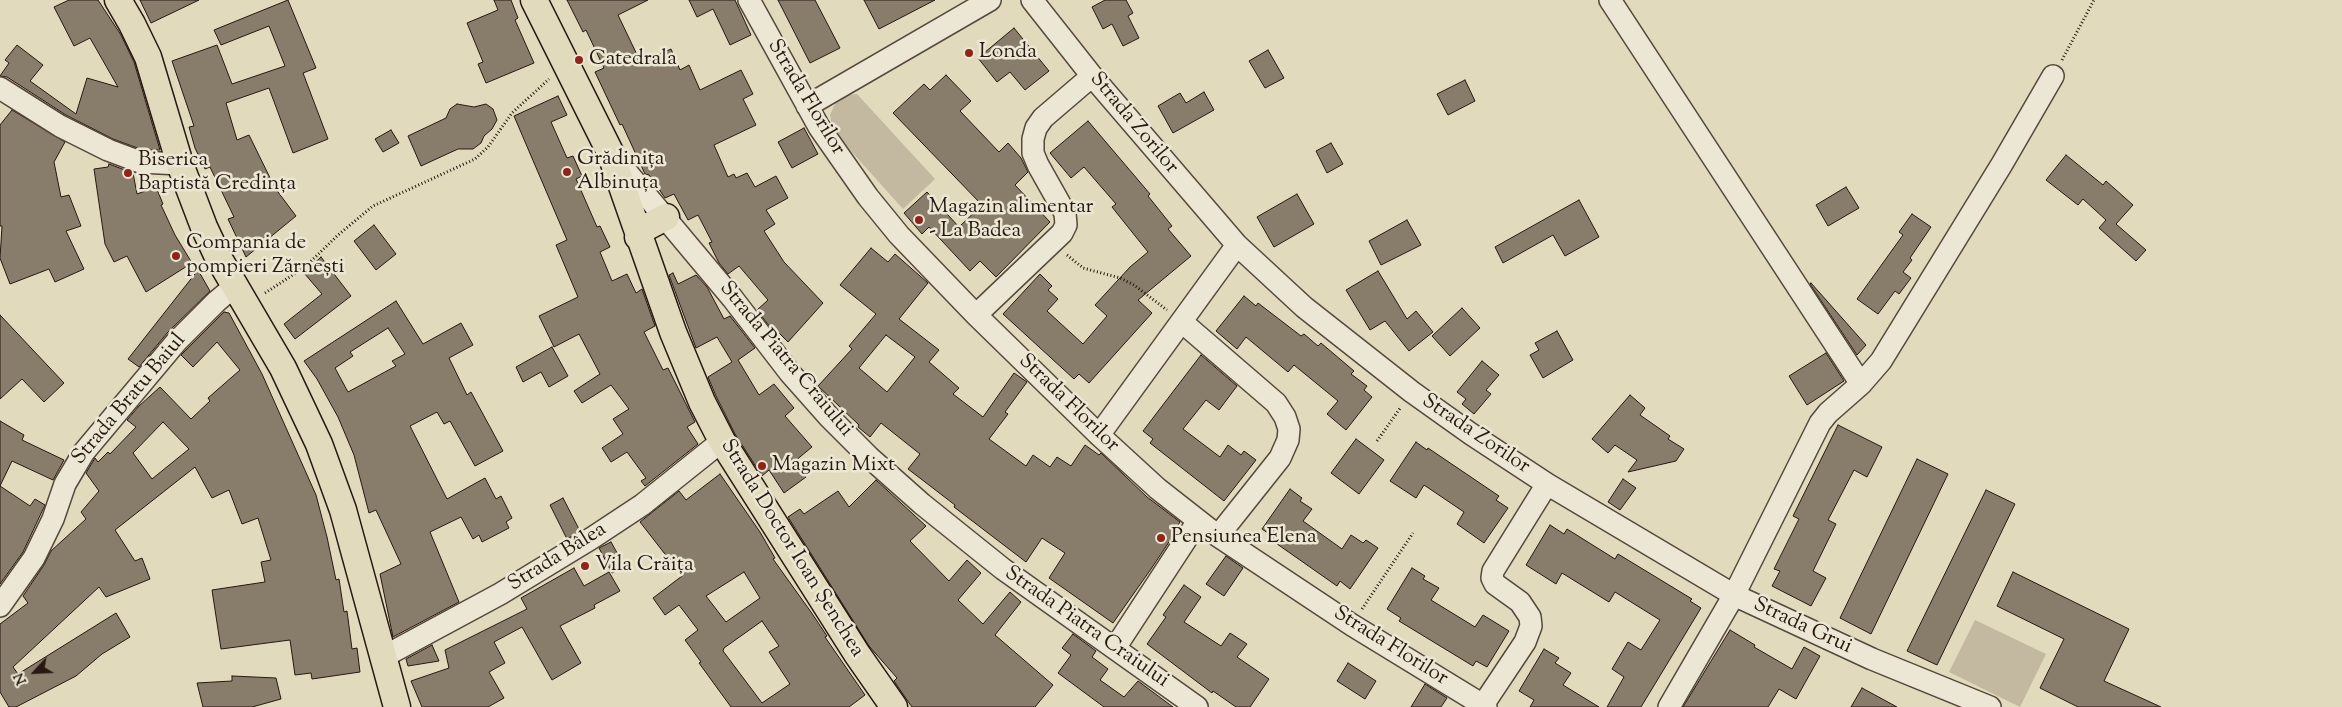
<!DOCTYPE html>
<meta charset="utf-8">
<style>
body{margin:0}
#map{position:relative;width:2342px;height:707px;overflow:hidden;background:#e2dabd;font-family:"Sorts Mill Goudy",serif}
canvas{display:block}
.north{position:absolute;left:10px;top:647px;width:50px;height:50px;-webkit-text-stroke:4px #ece7d4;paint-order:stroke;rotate:245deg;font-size:14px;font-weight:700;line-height:20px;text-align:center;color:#271811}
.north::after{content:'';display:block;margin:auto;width:18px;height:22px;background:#271811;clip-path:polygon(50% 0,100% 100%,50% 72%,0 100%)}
</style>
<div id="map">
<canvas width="2342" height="707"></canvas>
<div class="north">N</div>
</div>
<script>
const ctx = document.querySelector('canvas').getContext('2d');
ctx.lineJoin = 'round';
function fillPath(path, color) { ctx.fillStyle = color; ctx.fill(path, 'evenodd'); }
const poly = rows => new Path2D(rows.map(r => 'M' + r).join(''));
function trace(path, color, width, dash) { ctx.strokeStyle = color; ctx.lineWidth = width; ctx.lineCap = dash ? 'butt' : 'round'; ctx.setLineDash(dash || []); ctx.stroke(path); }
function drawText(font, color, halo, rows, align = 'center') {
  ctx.font = font + ' "Sorts Mill Goudy",serif'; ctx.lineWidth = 5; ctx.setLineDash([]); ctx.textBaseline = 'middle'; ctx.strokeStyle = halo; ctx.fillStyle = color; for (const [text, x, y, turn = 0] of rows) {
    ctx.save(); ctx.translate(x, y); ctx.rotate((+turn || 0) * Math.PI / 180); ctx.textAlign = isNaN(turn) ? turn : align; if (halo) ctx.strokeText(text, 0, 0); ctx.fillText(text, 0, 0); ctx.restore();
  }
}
fillPath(poly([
 [857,94,935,179,903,209,833,131,830,115,834,106,839,99,848,95],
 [1975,620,2046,654,2020,707,1949,672]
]), '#c2b9a0');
const building = poly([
 [69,0,98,0,121,35,134,62,160,150,143,150,113,139,66,115,7,77,0,76,9,63,5,60,17,45,43,65,30,81,76,114,87,78,118,87,90,38,74,46,54,7,69,0],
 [140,0,199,0,151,23,140,0],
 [288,0,316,68,303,73,328,139,293,153,269,88,226,103,237,140,249,135,275,188,296,216,246,257,228,219,234,217,210,167,205,169,195,148,189,127,194,126,172,61,217,45,232,84,285,66,269,26,221,45,214,30,288,0],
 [494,0,511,0,518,18,515,20,534,63,486,83,478,64,483,62,467,23,498,10,494,0],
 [567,0,648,0,618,15,641,63,671,49,680,70,689,65,700,90,741,70,753,94,743,99,756,125,714,145,728,177,734,174,736,178,747,173,755,187,776,176,788,198,766,210,775,224,764,231,784,262,823,303,788,342,779,333,776,335,757,310,768,300,739,266,728,274,719,263,709,243,712,242,698,215,688,220,674,194,665,198,649,175,645,174,622,124,620,125,595,72,604,68,586,30,583,32,567,0],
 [689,0,735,0,751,35,730,45,713,9,697,17,689,0],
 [778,0,815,0,840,48,810,63,778,0],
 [864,0,935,0,879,29,864,0],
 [1105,0,1126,0,1133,13,1128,16,1139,38,1123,46,1112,24,1103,29,1092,7,1105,0],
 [1014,28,1049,71,1025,90,1010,72,997,82,978,58,1014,28],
 [1268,50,1284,78,1265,88,1249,61,1268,50],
 [946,75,971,101,960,111,999,152,1008,143,1021,158,1028,172,1015,185,1050,222,996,277,980,261,970,271,929,227,922,234,904,213,927,192,959,227,982,205,893,113,924,84,930,90,946,75],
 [1465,80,1475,101,1448,115,1437,94,1465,80],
 [1204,92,1214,110,1173,133,1158,106,1180,93,1186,103,1204,92],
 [558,96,567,115,551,122,567,158,573,156,582,176,576,179,597,227,600,226,610,247,600,252,612,281,627,274,636,293,642,289,655,326,644,332,663,370,668,368,695,422,687,427,698,444,645,486,641,481,646,478,627,452,611,462,602,448,623,434,613,419,629,409,611,385,582,403,574,391,600,374,579,334,554,347,539,316,578,297,556,245,567,240,514,116,558,96],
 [457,104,474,107,486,104,493,109,497,120,492,129,484,136,481,143,473,149,458,149,421,166,408,136,446,118,450,109,457,104],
 [12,110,65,142,54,162,61,197,69,195,81,226,66,231,84,269,55,282,49,269,10,284,0,258,2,226,0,226,0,125,12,110],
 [1088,121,1150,194,1148,196,1172,226,1168,229,1191,256,1138,300,1152,313,1089,383,1079,374,1074,379,1003,314,1040,274,1052,286,1048,290,1058,299,1047,311,1083,344,1107,316,1095,305,1130,267,1148,252,1112,207,1116,204,1084,167,1071,178,1050,153,1088,121],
 [804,128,818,154,792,168,778,142,804,128],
 [391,130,399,143,383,152,375,139,391,130],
 [1331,143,1343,164,1327,173,1316,151,1331,143],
 [2066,155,2103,185,2106,181,2133,205,2116,224,2146,250,2136,261,2099,228,2106,220,2083,199,2078,205,2046,180,2066,155],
 [109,164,133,173,137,194,156,187,163,204,161,205,175,235,192,263,146,292,127,256,114,262,105,244,94,169,108,167,109,164],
 [1846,187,1859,208,1828,226,1816,205,1846,187],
 [1297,194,1314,224,1274,247,1257,217,1297,194],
 [1579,200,1599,237,1565,256,1553,235,1503,263,1495,247,1579,200],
 [1912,214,1931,227,1910,258,1912,260,1903,272,1911,278,1899,294,1895,291,1878,314,1857,299,1903,235,1899,232,1912,214],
 [1407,220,1421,245,1381,265,1369,241,1407,220],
 [374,225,396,254,376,270,354,241,374,225],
 [871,248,888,262,895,254,928,283,899,319,939,350,929,362,959,388,953,394,983,417,1014,373,1027,382,1005,412,1008,414,989,439,1026,466,1033,455,1050,467,1057,457,1071,466,1085,445,1099,455,1101,453,1147,497,1180,522,1176,528,1177,530,1151,569,1113,623,1049,578,1065,553,1042,538,1026,562,954,507,955,505,908,469,920,454,881,423,870,437,858,427,859,425,818,386,852,349,849,346,876,314,840,285,871,248],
 [886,335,915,357,887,392,859,368,886,335],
 [321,257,351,296,295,339,284,324,322,294,304,273,321,257],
 [198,270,210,291,168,332,139,367,128,359,198,270],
 [1378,271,1407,319,1416,311,1433,332,1409,351,1385,321,1370,330,1346,290,1378,271],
 [673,273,678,284,696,275,707,287,724,319,730,316,755,348,738,360,759,395,774,384,794,408,785,416,812,447,795,461,806,477,784,493,769,470,762,476,735,434,716,396,708,377,732,362,717,337,696,348,669,275,673,273],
 [1811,283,1866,345,1857,355,1810,284,1811,283],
 [1244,296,1256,306,1258,303,1301,336,1304,334,1318,346,1321,343,1354,371,1351,374,1367,386,1364,390,1372,397,1346,430,1327,414,1338,401,1294,365,1288,372,1246,337,1237,349,1216,331,1244,296],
 [396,301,423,344,461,323,473,345,449,358,467,395,471,392,503,451,475,466,450,421,444,424,437,412,410,426,447,499,485,478,496,499,501,496,512,518,506,522,509,528,482,542,479,535,473,539,461,517,430,532,459,602,393,637,380,574,401,564,376,510,369,513,354,455,338,417,317,379,304,361,396,301],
 [388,328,405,354,392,361,396,366,348,392,335,368,353,356,350,352,388,328],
 [1462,308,1480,328,1450,356,1432,336,1462,308],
 [224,312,229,313,262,374,316,495,327,537,336,580,339,579,344,612,347,611,352,649,357,648,360,672,312,679,311,673,295,675,290,640,221,649,212,590,265,582,261,562,271,560,258,518,242,524,229,490,212,498,195,467,115,530,135,561,142,558,150,579,106,597,99,587,13,667,18,674,116,613,130,637,102,654,76,676,16,707,9,707,0,692,0,624,28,603,23,596,44,565,51,551,86,519,81,512,99,491,86,473,95,458,98,462,108,452,110,454,136,427,127,420,139,406,160,387,191,419,210,401,208,398,240,370,217,342,193,367,181,355,224,312],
 [163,422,189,449,152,479,133,453,163,422],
 [0,315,64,383,44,402,22,379,0,399,0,315],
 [1557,331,1573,360,1543,378,1530,355,1539,350,1535,343,1557,331],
 [552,347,568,376,549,387,541,372,523,382,516,367,552,347],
 [1826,353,1844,381,1807,405,1789,376,1826,353],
 [1201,355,1237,386,1219,410,1206,400,1183,429,1220,457,1228,445,1241,455,1244,451,1256,460,1224,501,1150,443,1153,439,1143,431,1201,355],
 [1482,361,1499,375,1486,390,1491,394,1474,414,1462,404,1466,399,1457,392,1482,361],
 [1630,395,1645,408,1640,415,1670,436,1668,439,1684,449,1676,461,1628,472,1637,460,1615,445,1608,453,1592,439,1630,395],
 [0,421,24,435,22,440,64,460,53,480,12,461,0,486,30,506,35,499,45,505,23,552,0,584,0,421],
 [1838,425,1882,447,1867,477,1854,470,1828,520,1836,524,1813,571,1826,578,1811,606,1772,586,1780,571,1774,569,1799,519,1793,516,1838,425],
 [1356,439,1384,460,1359,494,1331,473,1356,439],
 [1416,442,1427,450,1428,448,1499,496,1496,500,1508,508,1484,543,1457,524,1464,512,1424,485,1416,498,1390,481,1416,442],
 [1917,459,1948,474,1871,634,1840,618,1917,459],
 [720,474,760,532,775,558,773,559,811,612,827,636,825,637,865,695,849,707,731,707,699,663,701,662,685,640,698,630,679,605,665,615,653,598,682,576,640,522,679,491,686,500,720,474],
 [744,572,760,598,726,622,706,596,744,572],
 [762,621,779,646,769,652,790,684,762,703,723,651,724,648,762,621],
 [1623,479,1636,488,1620,510,1608,502,1623,479],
 [876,480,926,526,910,541,949,581,967,560,981,573,958,600,983,624,1010,592,1021,602,995,635,1053,685,1035,707,912,707,907,700,894,681,897,678,869,646,788,517,800,509,804,514,838,491,849,507,876,480],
 [1290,489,1302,498,1300,501,1312,509,1303,521,1342,549,1351,535,1363,543,1366,540,1378,548,1350,589,1340,581,1337,586,1270,539,1272,536,1262,529,1290,489],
 [1986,490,2015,504,1937,665,1907,651,1986,490],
 [563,498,580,531,567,539,550,505,563,498],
 [1550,525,1564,534,1567,529,1615,559,1618,554,1692,599,1690,601,1701,608,1641,707,1607,707,1624,677,1612,669,1628,642,1641,650,1660,620,1615,592,1609,602,1562,573,1556,584,1526,565,1550,525],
 [611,542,625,567,612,573,599,548,611,542],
 [1226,556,1243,568,1224,596,1206,584,1226,556],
 [574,568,584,586,609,572,620,591,594,605,595,608,560,626,581,663,552,680,522,627,494,642,505,663,489,672,504,698,488,707,422,707,411,681,449,668,445,650,527,609,521,598,574,568],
 [1412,568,1425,576,1423,579,1439,588,1431,600,1475,627,1483,615,1509,631,1487,667,1476,661,1473,666,1399,621,1401,618,1387,609,1412,568],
 [2013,572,2129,629,2104,681,2161,707,2078,707,2040,688,2064,639,1997,606,2013,572],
 [1184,585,1201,597,1184,622,1221,646,1230,633,1247,644,1237,657,1269,679,1250,707,1236,707,1213,691,1212,693,1147,644,1166,617,1163,615,1184,585],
 [1730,630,1755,645,1754,647,1792,669,1804,647,1820,656,1796,699,1779,689,1768,707,1683,707,1730,630],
 [1073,634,1096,651,1092,657,1108,669,1100,680,1124,697,1138,681,1173,707,1104,707,1058,673,1071,655,1062,648,1073,634],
 [432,645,439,661,408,666,406,659,432,645],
 [1544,649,1559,658,1555,663,1571,673,1563,685,1599,707,1530,707,1534,700,1519,691,1544,649],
 [1348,663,1376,681,1365,699,1337,681,1348,663],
 [232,676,276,678,281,699,252,707,203,707,197,683,232,681,232,676],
 [1425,684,1447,698,1441,707,1411,707,1425,684],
 [1862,688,1897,707,1851,707,1862,688]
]);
fillPath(building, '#887d6a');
trace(building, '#271811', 1);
const minor = poly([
 [749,0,819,127,868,197,899,235,976,315,1099,435,1158,489,1218,536,1352,625,1486,707],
 [1032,0,1092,76,1237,245,1304,307,1412,392,1471,434,1547,484,1734,595,1872,659,1990,707],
 [1610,0,1861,384],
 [0,88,60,126,108,150,140,162,180,164],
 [807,106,990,0],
 [615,158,733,299,790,373,829,417,869,457,922,504,1003,569,1197,707],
 [976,315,1062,233,1066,225,1065,213,1038,165,1033,153,1033,139,1036,128,1043,118,1092,76],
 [1182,322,1276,403,1285,417,1289,429,1288,440,1280,458,1218,536],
 [1099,435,1237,245],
 [0,606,34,558,53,519,65,484,84,452,177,341,217,301,235,286],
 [1115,648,1198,521],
 [383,657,500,594,592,538,642,505,722,441],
 [1483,705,1525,642,1531,626,1530,617,1520,602,1495,584,1492,578,1493,571,1547,484],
 [1669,707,1734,595,1820,423,1828,413,1861,384,1881,361,2002,164,2053,76]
]);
const major = poly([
 [118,0,132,24,148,57,180,164,204,227,218,257,283,368,319,444,343,510,397,707],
 [534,0,610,152,673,332,702,402,722,441,857,654,894,707],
 [638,237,645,228,666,217]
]);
trace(minor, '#56483c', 24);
trace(major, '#271811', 29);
trace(poly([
 [2062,60,2094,0],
 [1067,255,1083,268,1120,278,1134,285,1167,310],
 [265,293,305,267,338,235,373,206,475,159,488,147,512,113,549,79],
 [1377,441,1401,407],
 [1362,609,1413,533]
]), '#271811', 3, [1, 2.5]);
trace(minor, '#ece7d4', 21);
trace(major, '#e2dabd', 26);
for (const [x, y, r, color] of [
 [969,53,5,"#8f2418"],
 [579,60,5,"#8f2418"],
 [567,172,5,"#8f2418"],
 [128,173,5,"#8f2418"],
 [919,220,5,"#8f2418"],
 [176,256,5,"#8f2418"],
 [762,466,5,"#8f2418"],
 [1161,538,5,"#8f2418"],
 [585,566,5,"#8f2418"]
]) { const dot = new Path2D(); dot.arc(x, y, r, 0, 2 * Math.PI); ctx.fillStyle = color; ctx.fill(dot); trace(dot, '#ece7d4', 2); }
drawText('21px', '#271811', '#ece7d4', [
 ["Londa",979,53],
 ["Catedrala",589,60],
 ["Grădinița",577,160],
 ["Albinuța",577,184],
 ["Biserica",138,161],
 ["Baptistă Credința",138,185],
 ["Magazin alimentar",929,208],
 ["- La Badea",929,232],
 ["Compania de",186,244],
 ["pompieri Zărnești",186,268],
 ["Magazin Mixt",772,466],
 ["Pensiunea Elena",1171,538],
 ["Vila Crăița",595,566]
], 'left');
drawText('21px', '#271811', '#ece7d4', [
 ["Strada Florilor",805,98,59],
 ["Strada Zorilor",1133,124,50],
 ["Strada Piatra Craiului",785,360,50],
 ["Strada Bratu Baiul",130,400,-50],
 ["Strada Florilor",1068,404,44],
 ["Strada Zorilor",1475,435,34],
 ["Strada Doctor Ioan Șenchea",791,549,58],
 ["Strada Bâlea",558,558,-32],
 ["Strada Grui",1802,627,25],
 ["Strada Piatra Craiului",1086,628,35],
 ["Strada Florilor",1390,647,32]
]);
</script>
